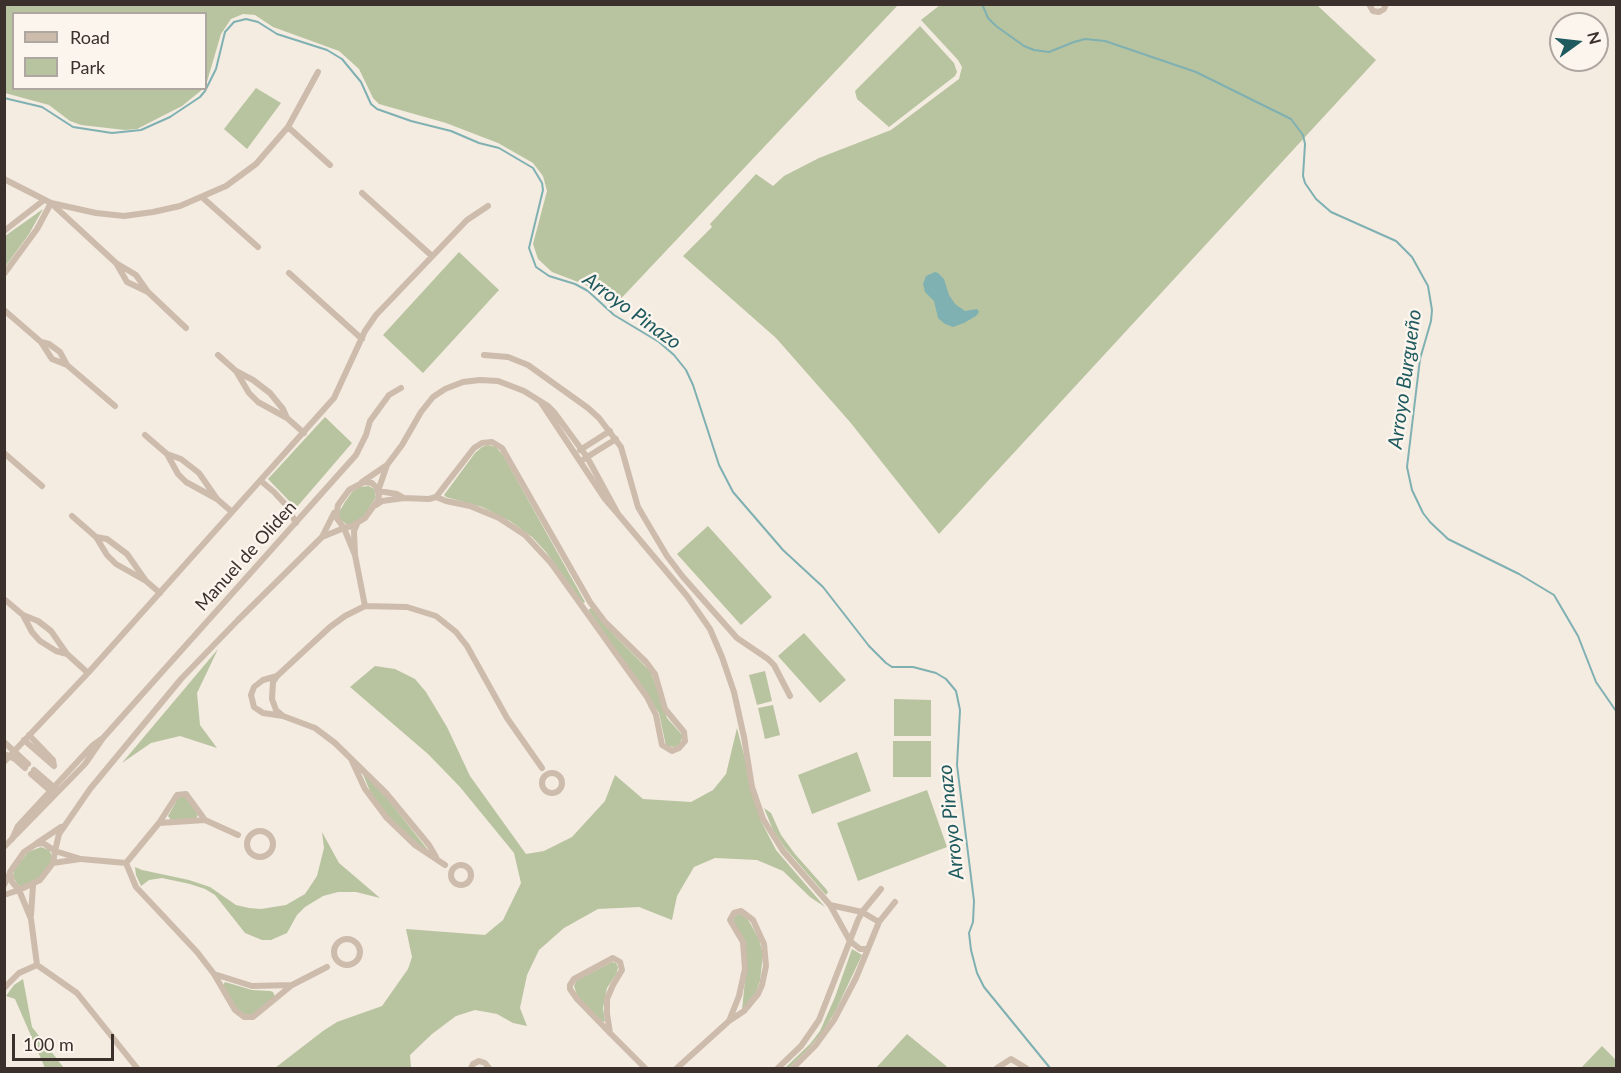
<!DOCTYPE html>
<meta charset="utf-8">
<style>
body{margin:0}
#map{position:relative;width:1621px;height:1073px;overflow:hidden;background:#f4ebe1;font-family:Lato,sans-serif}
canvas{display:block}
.frame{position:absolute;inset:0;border:6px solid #3b302b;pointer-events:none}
.legend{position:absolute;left:12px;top:12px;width:195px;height:78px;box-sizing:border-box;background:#fbf5ee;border:2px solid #aea6a0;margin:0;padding:8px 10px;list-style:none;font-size:18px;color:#3b302b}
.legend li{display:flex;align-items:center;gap:12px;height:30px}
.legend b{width:30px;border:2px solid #aea6a0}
.north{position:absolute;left:1549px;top:12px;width:60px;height:60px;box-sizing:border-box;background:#fbf5ee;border:2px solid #aea6a0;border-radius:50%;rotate:75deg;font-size:16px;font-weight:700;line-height:24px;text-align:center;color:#3b302b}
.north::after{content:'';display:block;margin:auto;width:21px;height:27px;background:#1f5a5e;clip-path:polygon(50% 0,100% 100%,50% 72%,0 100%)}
.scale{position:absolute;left:12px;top:1034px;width:102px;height:27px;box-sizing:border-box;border:3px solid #3b302b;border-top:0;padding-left:8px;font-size:18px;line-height:21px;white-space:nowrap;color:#3b302b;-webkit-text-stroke:4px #fbf5ee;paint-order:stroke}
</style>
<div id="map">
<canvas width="1621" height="1073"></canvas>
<div class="frame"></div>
<ul class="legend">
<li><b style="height:8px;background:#cdbbac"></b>Road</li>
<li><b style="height:16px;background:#b8c4a0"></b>Park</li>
</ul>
<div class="north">N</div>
<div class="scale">100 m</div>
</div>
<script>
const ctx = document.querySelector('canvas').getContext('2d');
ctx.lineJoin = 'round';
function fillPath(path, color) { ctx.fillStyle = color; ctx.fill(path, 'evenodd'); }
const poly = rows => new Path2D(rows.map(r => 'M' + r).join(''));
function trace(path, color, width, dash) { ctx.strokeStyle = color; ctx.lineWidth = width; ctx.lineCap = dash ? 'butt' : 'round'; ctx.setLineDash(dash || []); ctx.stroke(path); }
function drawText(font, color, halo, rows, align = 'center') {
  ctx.font = font + ' Lato,sans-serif'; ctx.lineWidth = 5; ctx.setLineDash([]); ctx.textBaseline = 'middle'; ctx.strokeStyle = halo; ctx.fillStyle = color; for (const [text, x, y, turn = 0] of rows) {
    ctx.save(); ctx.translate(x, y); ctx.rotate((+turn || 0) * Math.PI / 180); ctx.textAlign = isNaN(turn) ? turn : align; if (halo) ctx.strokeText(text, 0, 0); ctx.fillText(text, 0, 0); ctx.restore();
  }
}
fillPath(poly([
 [4,5,5,4,898,5,613,307,586,285,552,272,538,259,533,244,547,191,543,176,533,163,498,143,446,123,379,104,373,98,359,69,339,51,273,27,255,15,243,14,231,19,221,34,206,85,206,14,14,14,14,88,203,89,182,106,137,129,125,130,81,125,70,121,49,105,5,93],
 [940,5,1319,5,1318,6,1376,60,939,534,850,422,776,338,683,256,712,227,710,224,756,174,773,186,784,176,819,158,891,130,959,79,962,67,958,60,921,20],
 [920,26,954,63,957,72,955,76,889,127,857,99,855,91],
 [256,88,281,103,247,149,224,129],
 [43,209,29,234,5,267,5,236],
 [459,252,499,290,423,373,383,335],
 [325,417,352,443,296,508,268,479],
 [488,445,496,447,503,455,585,602,583,603,546,552,532,537,510,521,482,507,446,497,444,495,475,453,482,447],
 [369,486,374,489,376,497,362,519,351,525,346,524,339,518,339,512,345,502,352,492,360,487],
 [708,526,772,597,741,625,677,554],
 [592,608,614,635,651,672,667,718,683,736,679,745,674,747,666,746,659,713,589,611,589,609],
 [804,633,846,680,820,703,778,656],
 [218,649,197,693,200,725,217,748,180,736,151,743,122,763],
 [375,666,395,669,415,679,426,692,447,727,470,776,526,854,544,851,572,837,605,801,615,775,643,799,691,802,713,790,726,774,737,728,761,821,776,850,825,907,810,897,783,871,757,860,715,858,694,867,677,896,672,920,639,907,598,909,564,928,539,950,527,975,520,1008,527,1026,513,1023,497,1014,475,1010,456,1016,432,1034,410,1055,411,1068,275,1068,323,1031,337,1022,382,1006,408,969,412,957,406,929,485,935,503,920,521,883,514,853,460,787,428,754,350,687],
 [765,671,772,701,757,705,749,675],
 [894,699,931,700,931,736,894,736],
 [773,705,780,735,765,739,758,708],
 [893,741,931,741,931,777,893,777],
 [857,752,871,791,812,814,798,775],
 [362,772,386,797,428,850,425,850,407,837,389,818,372,796],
 [927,790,947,847,858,881,837,823],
 [182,796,185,797,198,814,197,817,195,819,171,820,168,816,172,809,178,798],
 [764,808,771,813,781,835,795,854,826,889,828,892,826,895,785,848,773,830],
 [322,832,339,863,380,898,356,892,338,892,323,896,305,907,297,915,287,933,271,940,262,940,245,933,215,895,205,889,190,884,162,878,149,880,141,886,136,875,135,867,142,870,189,880,210,887,236,905,249,908,261,909,286,905,305,894,317,876,324,848],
 [41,847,49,850,51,854,51,861,46,870,39,879,22,887,18,885,13,877,14,870,28,852],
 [739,914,745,916,750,923,759,939,763,954,760,981,756,992,742,1010,745,980,744,939,733,922,734,917],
 [852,949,862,955,836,1010,824,1030,810,1047,789,1068,785,1068,810,1044,820,1031,835,997],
 [612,962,616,963,618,967,617,973,607,988,603,1008,605,1021,603,1022,578,998,574,986,576,981],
 [23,979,32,1027,64,1068,45,1068,15,999,6,996,14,985],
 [225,982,252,990,270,991,273,992,275,997,254,1015,241,1014,225,992,223,985],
 [907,1034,945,1065,948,1068,876,1068],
 [1602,1046,1616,1060,1616,1068,1581,1068]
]), '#b8c4a0');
fillPath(poly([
 [935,272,938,273,944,279,949,295,955,304,965,311,977,309,979,312,976,316,964,323,953,327,945,324,938,318,934,301,925,292,923,284,926,276]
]), '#7fb0b2');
trace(poly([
 [982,4,988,18,996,26,1024,46,1034,50,1049,52,1074,42,1085,39,1105,41,1196,72,1291,119,1303,135,1305,144,1303,176,1305,183,1316,199,1331,212,1396,241,1412,257,1428,286,1432,310,1431,321,1420,359,1407,467,1412,490,1423,513,1430,522,1448,539,1519,574,1554,595,1578,636,1596,682,1616,711],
 [4,98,42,107,73,127,112,133,141,130,170,117,200,97,205,91,216,69,225,32,234,22,246,19,258,22,277,34,327,50,342,59,361,82,371,104,377,109,411,121,451,131,479,143,499,148,533,168,542,183,543,190,529,248,536,267,549,276,575,284,588,291,614,315,659,342,674,355,686,370,693,385,719,465,733,492,783,550,823,587,869,646,886,663,892,667,913,667,936,673,946,679,956,691,960,710,957,765,974,901,973,922,969,933,971,950,977,973,984,987,1050,1068]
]), '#7fb0b2', 2);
trace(poly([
 [1369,4,1373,11,1379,12,1384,9,1386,4],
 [288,127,330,165],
 [4,179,51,203,96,213,124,216,153,212,180,206,226,186,256,164,288,127,318,72],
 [362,193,432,256],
 [203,198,258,247],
 [4,231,44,200],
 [289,273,362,339],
 [4,274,37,229,51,203,116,263],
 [148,292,127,282,116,263,136,275,148,292,186,328],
 [4,310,41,342,52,359,67,365,60,352,49,344,41,342],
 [218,355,236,371,253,380,270,393,283,409,287,418,258,402,249,393,236,371],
 [484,355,508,357,528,365,588,408,599,418,621,447,638,507,667,556,683,577,737,638,768,659,774,665,790,696],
 [67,365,115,406],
 [287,418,304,433],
 [145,435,167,454,181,459,199,473,217,499,186,482,178,474,167,454],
 [580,450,610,431],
 [4,453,42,486],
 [584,459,616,439],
 [387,465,402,445,421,412,433,397,445,389,463,382,480,380,498,381,524,391,548,406,554,412,587,457,618,514,605,499,540,401],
 [261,481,274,492,286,505,296,523],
 [362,482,387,465,378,491,397,494,404,498,382,501,376,505],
 [364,482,372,483,376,487,379,495,378,500,365,518,352,526,344,528,336,517,338,505,349,490,364,482],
 [404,498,429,499,436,497,446,501,470,506,499,518,525,535,551,563,647,697,656,715,662,745,672,751,679,748,685,741,684,732,665,709,655,674,646,662,605,622,590,602,502,448,492,442,482,443,474,448,436,497],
 [217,499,232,512],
 [334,513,322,537,344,528,355,555,354,531,357,524],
 [618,514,687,596,710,629,722,657,734,692,744,737,752,787,763,819,783,851,830,905],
 [72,516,96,537,107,555,116,564,146,581,127,554,107,539,96,537],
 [355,555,365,606],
 [146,581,160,593],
 [4,599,23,615,38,621,51,631,67,654,56,651,40,641,32,632,23,615],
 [67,654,88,673],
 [277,676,263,680,254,687,251,695,254,707,263,713,283,716,315,728,335,743,386,793,429,845,436,857],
 [283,716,276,710,272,699,273,682,277,676,330,627,345,616,365,606,407,607,436,616,456,632,467,646,507,718,542,768],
 [103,738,356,455,366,435,370,421,389,395,401,388],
 [24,740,54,766,53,760,29,735],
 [4,742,28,764],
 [4,754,15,759,25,768],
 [352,761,365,789,386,817,415,845,445,865],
 [4,762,88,673,334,398,365,331,376,315,467,220,488,206],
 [34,770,56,789],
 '542 783a10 10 0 1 1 20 0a10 10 0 1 1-20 0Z',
 [31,774,53,793],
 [205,820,186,794,177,795,159,823,126,863,136,887,197,952,214,974,235,1010,244,1017,253,1017,292,985,327,967],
 [159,823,205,820,238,835],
 '247 844a13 13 0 1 1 26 0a13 13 0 1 1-26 0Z',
 [37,843,61,827],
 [43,843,55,851,53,863,40,880,19,890,12,882,10,872,24,852,36,844,43,843],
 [4,847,85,764,103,738,92,746,18,826,12,839],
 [53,863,80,859],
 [126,863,81,859,55,851,59,834,90,789,181,679,238,620,322,537],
 '451 875a10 10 0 1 1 20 0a10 10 0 1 1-20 0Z',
 [4,885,10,873],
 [4,895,19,890,31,919,37,965,77,993,137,1068],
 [31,915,33,885],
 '334 952a13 13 0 1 1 26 0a13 13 0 1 1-26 0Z',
 [868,949,860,949,850,941,830,905,862,912,879,922],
 [214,974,252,986,292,985],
 [4,988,19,973,37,965],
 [610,1033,607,1014,607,999,613,985,622,970,620,962,613,958,574,979,570,985,570,989,577,999,610,1033,645,1068],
 [471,1068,473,1064,479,1061,485,1063,489,1068],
 [677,1068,729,1021,744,1011,758,994,762,985,766,966,764,944,753,920,741,911,734,913,730,920,743,942,745,969,739,996,729,1021],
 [778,1068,801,1046,819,1020,858,920,862,912,881,889],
 [793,1068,815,1046,834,1020,856,978,879,922,895,902],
 [997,1068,1011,1059,1026,1068]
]), '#cdbbac', 6);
drawText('18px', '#3b302b', '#fbf5ee', [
 ["Manuel de Oliden",246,556,-48]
]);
drawText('italic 20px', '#1f5a5e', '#fbf5ee', [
 ["Arroyo Pinazo",632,311,36],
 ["Arroyo Burgueño",1405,379,-82],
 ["Arroyo Pinazo",951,822,-96]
]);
</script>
